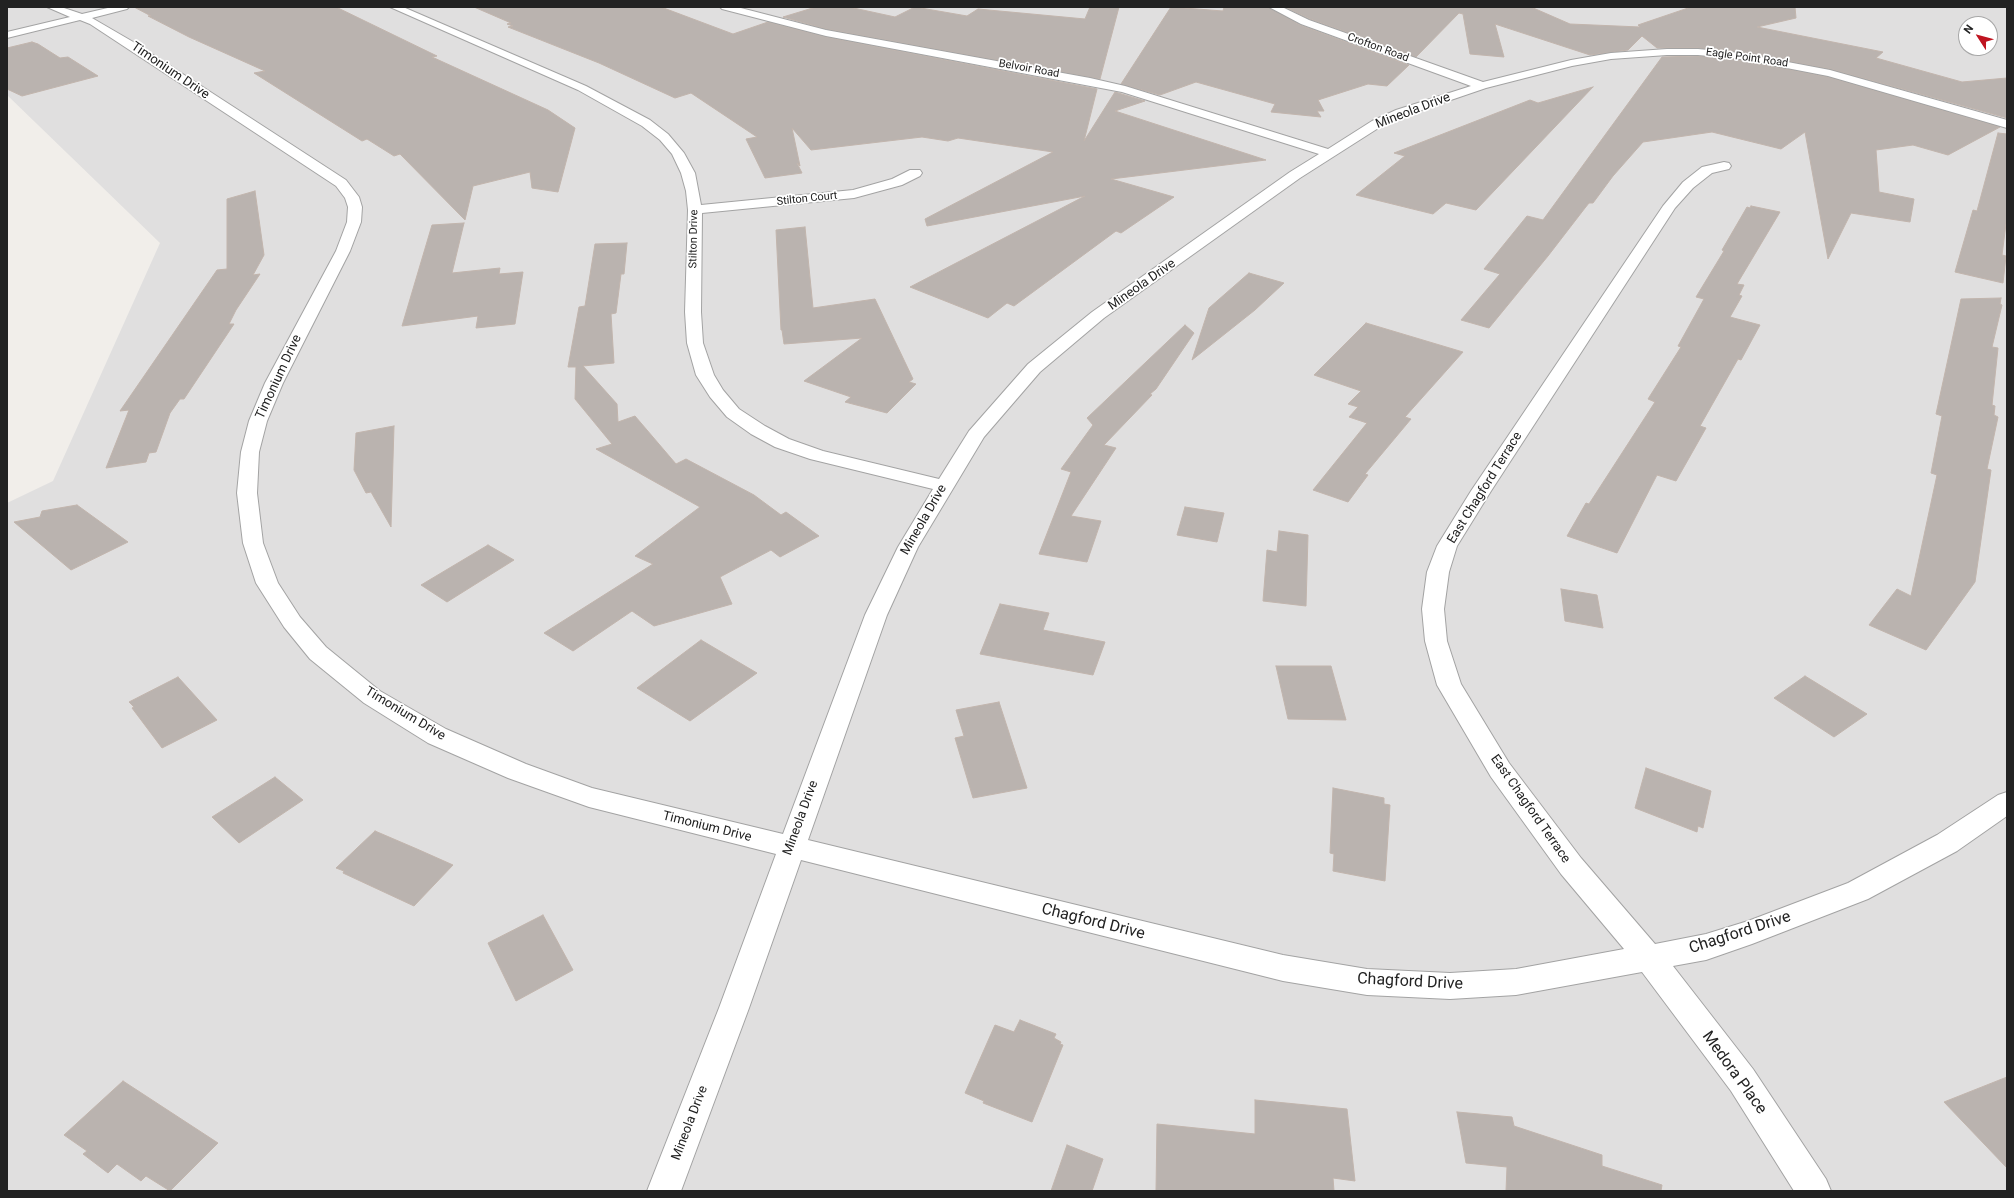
<!DOCTYPE html>
<style>
body{margin:0}
#map{position:relative;width:2014px;height:1198px;overflow:hidden;background:#f1eeea;font-family:Roboto,sans-serif}
canvas{display:block}
.frame{position:absolute;inset:0;border:8px solid #222;pointer-events:none}
.north{position:absolute;left:1958px;top:16px;width:40px;height:40px;box-sizing:border-box;background:#fff;border:1px solid #a7a7a7;border-radius:50%;rotate:306deg;font-size:11px;font-weight:700;line-height:16px;text-align:center;color:#222}
.north::after{content:'';display:block;margin:auto;width:14px;height:18px;background:#bf1420;clip-path:polygon(50% 0,100% 100%,50% 72%,0 100%)}
</style>
<div id="map">
<canvas width="2014" height="1198"></canvas>
<div class="frame"></div>
<div class="north">N</div>
</div>
<script>
const ctx = document.querySelector('canvas').getContext('2d');
ctx.lineJoin = 'round';
function fillPath(path, color) { ctx.fillStyle = color; ctx.fill(path, 'evenodd'); }
const poly = rows => new Path2D(rows.map(r => 'M' + r).join(''));
function trace(path, color, width, dash) { ctx.strokeStyle = color; ctx.lineWidth = width; ctx.lineCap = dash ? 'butt' : 'round'; ctx.setLineDash(dash || []); ctx.stroke(path); }
function drawText(font, color, halo, rows, align = 'center') {
  ctx.font = font + ' Roboto,sans-serif'; ctx.lineWidth = 3.5; ctx.setLineDash([]); ctx.textBaseline = 'middle'; ctx.strokeStyle = halo; ctx.fillStyle = color; for (const [text, x, y, turn = 0] of rows) {
    ctx.save(); ctx.translate(x, y); ctx.rotate((+turn || 0) * Math.PI / 180); ctx.textAlign = isNaN(turn) ? turn : align; if (halo) ctx.strokeText(text, 0, 0); ctx.fillText(text, 0, 0); ctx.restore();
  }
}
fillPath(poly([
 [7,7,2007,7,2007,1191,7,1191,7,503,53,481,160,243,7,95],
 [1966,24,1990,24,1990,48,1966,48]
]), '#e0dfdf');
const building = poly([
 [134,7,336,7,437,56,432,57,548,110,575,128,558,192,532,188,530,172,473,186,465,220,400,154,394,156,367,139,362,141,254,73,265,71,189,37,148,16,151,16,134,7],
 [474,7,661,7,733,34,768,22,826,37,1097,89,1084,141,1115,92,1145,101,1115,111,1266,160,1111,179,1174,197,1121,233,1116,231,1014,306,1007,303,988,318,910,287,1085,196,927,226,925,219,1053,152,958,138,948,141,922,137,811,150,792,128,800,166,797,163,802,173,765,178,746,139,757,137,691,93,675,98,599,63,508,27,513,26,507,24,511,23,474,7],
 [816,7,849,7,895,17,915,7,967,16,978,9,1085,19,1090,7,1119,7,1100,79,826,29,783,17,816,7],
 [1171,7,1223,11,1224,7,1268,7,1300,25,1409,65,1387,86,1368,84,1318,100,1324,111,1317,111,1321,117,1271,112,1275,104,1196,82,1160,95,1121,84,1171,7],
 [1285,7,1531,7,1570,24,1640,27,1638,25,1691,7,1795,7,1796,18,1757,27,1883,52,1876,58,1962,82,2007,78,2007,118,1830,69,1740,52,1698,48,1657,48,1642,36,1628,50,1590,55,1495,24,1504,57,1470,54,1463,14,1459,13,1416,57,1310,19,1285,7],
 [32,42,38,44,60,58,68,57,98,76,22,96,7,89,7,48,32,42],
 [1698,56,1740,60,1828,77,2000,127,1948,155,1913,145,1876,150,1879,192,1914,199,1910,222,1851,213,1828,259,1805,132,1781,149,1712,132,1643,142,1613,176,1593,203,1589,203,1585,208,1548,256,1489,328,1461,320,1500,274,1484,269,1527,216,1543,220,1662,57,1698,56],
 [1593,87,1476,210,1446,203,1433,214,1356,195,1405,156,1394,153,1530,100,1538,103,1593,87],
 [1998,133,2007,134,2007,216,2002,255,2006,256,2003,283,1955,272,1973,210,1977,211,1998,133],
 [255,191,264,255,253,275,260,274,236,310,229,324,234,324,184,399,180,399,170,413,156,452,149,453,146,462,106,468,129,410,120,411,217,270,227,269,227,199,255,191],
 [1751,206,1780,212,1737,284,1744,285,1739,295,1742,296,1730,317,1760,325,1741,360,1738,359,1700,426,1706,428,1676,481,1657,475,1617,553,1567,536,1586,503,1589,504,1655,402,1648,399,1681,347,1678,346,1704,299,1696,297,1724,251,1722,250,1747,207,1750,208,1751,206],
 [464,223,452,273,500,268,499,274,523,272,515,324,476,328,478,316,402,326,432,225,464,223],
 [805,227,813,308,875,299,913,379,909,382,916,384,887,413,845,402,851,397,804,381,862,338,784,344,782,330,781,330,776,230,805,227],
 [627,243,624,274,621,274,616,313,611,314,614,363,583,366,617,404,618,422,635,416,676,464,686,459,754,495,781,515,786,512,819,536,780,557,771,550,720,577,732,604,654,626,632,611,573,651,544,633,653,564,635,556,700,507,596,449,612,444,575,399,576,367,568,367,579,307,585,306,595,244,627,243],
 [1249,273,1284,283,1255,310,1192,360,1209,308,1249,273],
 [2001,298,2000,304,2002,305,1992,347,1998,348,1992,405,1995,406,1994,415,1998,417,1987,469,1991,470,1975,582,1926,650,1869,625,1897,589,1911,596,1937,475,1931,473,1942,416,1936,414,1961,299,2001,298],
 [1366,323,1463,352,1405,417,1411,419,1365,474,1368,475,1348,502,1313,490,1367,423,1349,417,1358,407,1348,404,1361,391,1314,375,1366,323],
 [1185,325,1194,333,1156,389,1150,394,1152,395,1104,445,1116,448,1071,516,1101,521,1087,562,1039,554,1071,472,1061,469,1093,425,1087,418,1185,325],
 [394,426,391,527,371,492,366,493,354,470,356,433,394,426],
 [77,505,128,542,71,570,14,522,40,517,42,511,77,505],
 [1185,507,1224,513,1217,542,1177,535,1185,507],
 [1279,531,1308,535,1306,606,1263,601,1267,550,1277,552,1279,531],
 [488,545,514,560,447,602,421,585,488,545],
 [1561,589,1597,595,1603,628,1565,621,1561,589],
 [1000,604,1049,613,1043,630,1105,642,1093,675,980,654,1000,604],
 [701,640,757,673,690,721,637,688,701,640],
 [1276,666,1331,666,1346,720,1288,719,1276,666],
 [1805,676,1867,714,1834,737,1774,698,1805,676],
 [178,677,217,720,162,748,132,708,134,707,129,702,178,677],
 [999,702,1027,788,973,798,955,738,964,736,956,710,999,702],
 [1646,768,1711,791,1703,828,1698,826,1697,832,1635,808,1646,768],
 [275,777,303,800,239,843,212,817,275,777],
 [1333,788,1384,798,1384,804,1390,805,1385,881,1333,871,1334,854,1330,853,1333,788],
 [375,831,417,849,453,865,414,906,343,873,344,871,336,868,375,831],
 [543,915,573,970,516,1001,488,943,543,915],
 [1020,1020,1056,1034,1054,1038,1061,1042,1060,1044,1063,1045,1032,1122,983,1103,984,1101,965,1093,995,1025,1014,1032,1020,1020],
 [2007,1077,2007,1168,1944,1102,2007,1077],
 [123,1081,218,1143,170,1191,146,1176,141,1181,117,1164,108,1173,83,1154,87,1151,64,1135,123,1081],
 [1255,1100,1347,1109,1355,1181,1333,1178,1334,1191,1156,1191,1157,1124,1255,1134,1255,1100],
 [1457,1112,1512,1117,1514,1126,1602,1155,1602,1166,1662,1185,1661,1191,1506,1191,1507,1167,1466,1163,1457,1112],
 [1067,1145,1103,1159,1092,1191,1051,1191,1067,1145]
]);
fillPath(building, '#bab3af');
trace(building, '#c2b5ad', 1);
const minor = poly([
 [47,7,61,7,82,14,112,7,129,7,127,9,92,18,135,43,346,180,359,197,362,207,361,222,350,251,283,383,267,421,259,452,257,493,263,543,278,583,300,617,326,647,380,691,446,729,526,764,592,788,783,834,865,615,898,547,933,489,810,459,775,447,751,434,727,417,710,397,696,375,687,343,685,312,688,210,686,191,681,173,672,154,660,140,642,126,578,90,390,7,403,7,586,86,650,120,668,134,684,153,695,173,701,205,853,190,892,179,910,170,920,170,922,173,920,176,902,185,854,198,702,213,701,312,703,343,714,375,723,390,739,409,765,426,789,439,823,451,939,479,969,431,1028,364,1092,312,1290,172,1319,154,1122,92,826,36,722,9,720,7,737,7,826,30,1090,78,1125,86,1328,149,1372,121,1396,110,1471,86,1301,24,1269,7,1282,7,1309,20,1483,82,1571,60,1611,53,1667,49,1698,49,1740,53,1830,70,2007,120,2007,128,1828,76,1740,59,1698,55,1667,55,1611,59,1572,66,1486,88,1404,116,1380,127,1300,178,1104,318,1040,372,984,437,918,547,887,615,808,840,1283,955,1367,969,1450,973,1516,969,1624,949,1561,874,1491,777,1437,685,1425,641,1422,609,1427,572,1437,546,1471,491,1663,206,1683,182,1702,167,1724,162,1729,163,1731,166,1729,169,1712,173,1693,188,1675,208,1491,491,1457,546,1449,572,1444,609,1447,641,1461,684,1509,763,1581,858,1655,944,1706,934,1748,921,1848,883,1937,835,1998,795,2007,792,2007,816,1957,851,1868,899,1752,944,1706,960,1673,966,1753,1069,1826,1179,1831,1191,1794,1191,1731,1091,1642,972,1516,995,1450,999,1367,995,1283,981,801,860,749,1008,681,1191,647,1191,719,1008,776,854,589,807,508,778,428,743,364,703,310,659,284,627,256,583,243,543,237,493,241,452,249,421,265,383,336,251,347,222,348,207,345,198,336,186,90,24,80,20,7,38,7,32,70,17,47,7]
]);
trace(minor, '#a3a3a3', 2);
fillPath(minor, '#fff');
drawText('11px', '#222', '#fff', [
 ["Crofton Road",1378,48,20],
 ["Eagle Point Road",1747,58,8],
 ["Belvoir Road",1029,69,10],
 ["Stilton Court",807,199,-6],
 ["Stilton Drive",694,239,-89]
]);
drawText('13px', '#222', '#fff', [
 ["Timonium Drive",170,71,34],
 ["Mineola Drive",1413,111,-21],
 ["Mineola Drive",1142,285,-35],
 ["Timonium Drive",279,377,-65],
 ["East Chagford Terrace",1485,488,-58],
 ["Mineola Drive",924,520,-60],
 ["Timonium Drive",405,714,31],
 ["East Chagford Terrace",1530,809,55],
 ["Mineola Drive",801,818,-70],
 ["Timonium Drive",707,827,14],
 ["Mineola Drive",690,1123,-69]
]);
drawText('16px', '#222', '#fff', [
 ["Chagford Drive",1093,922,14],
 ["Chagford Drive",1740,933,-18],
 ["Chagford Drive",1410,982,3],
 ["Medora Place",1734,1073,54]
]);
</script>
